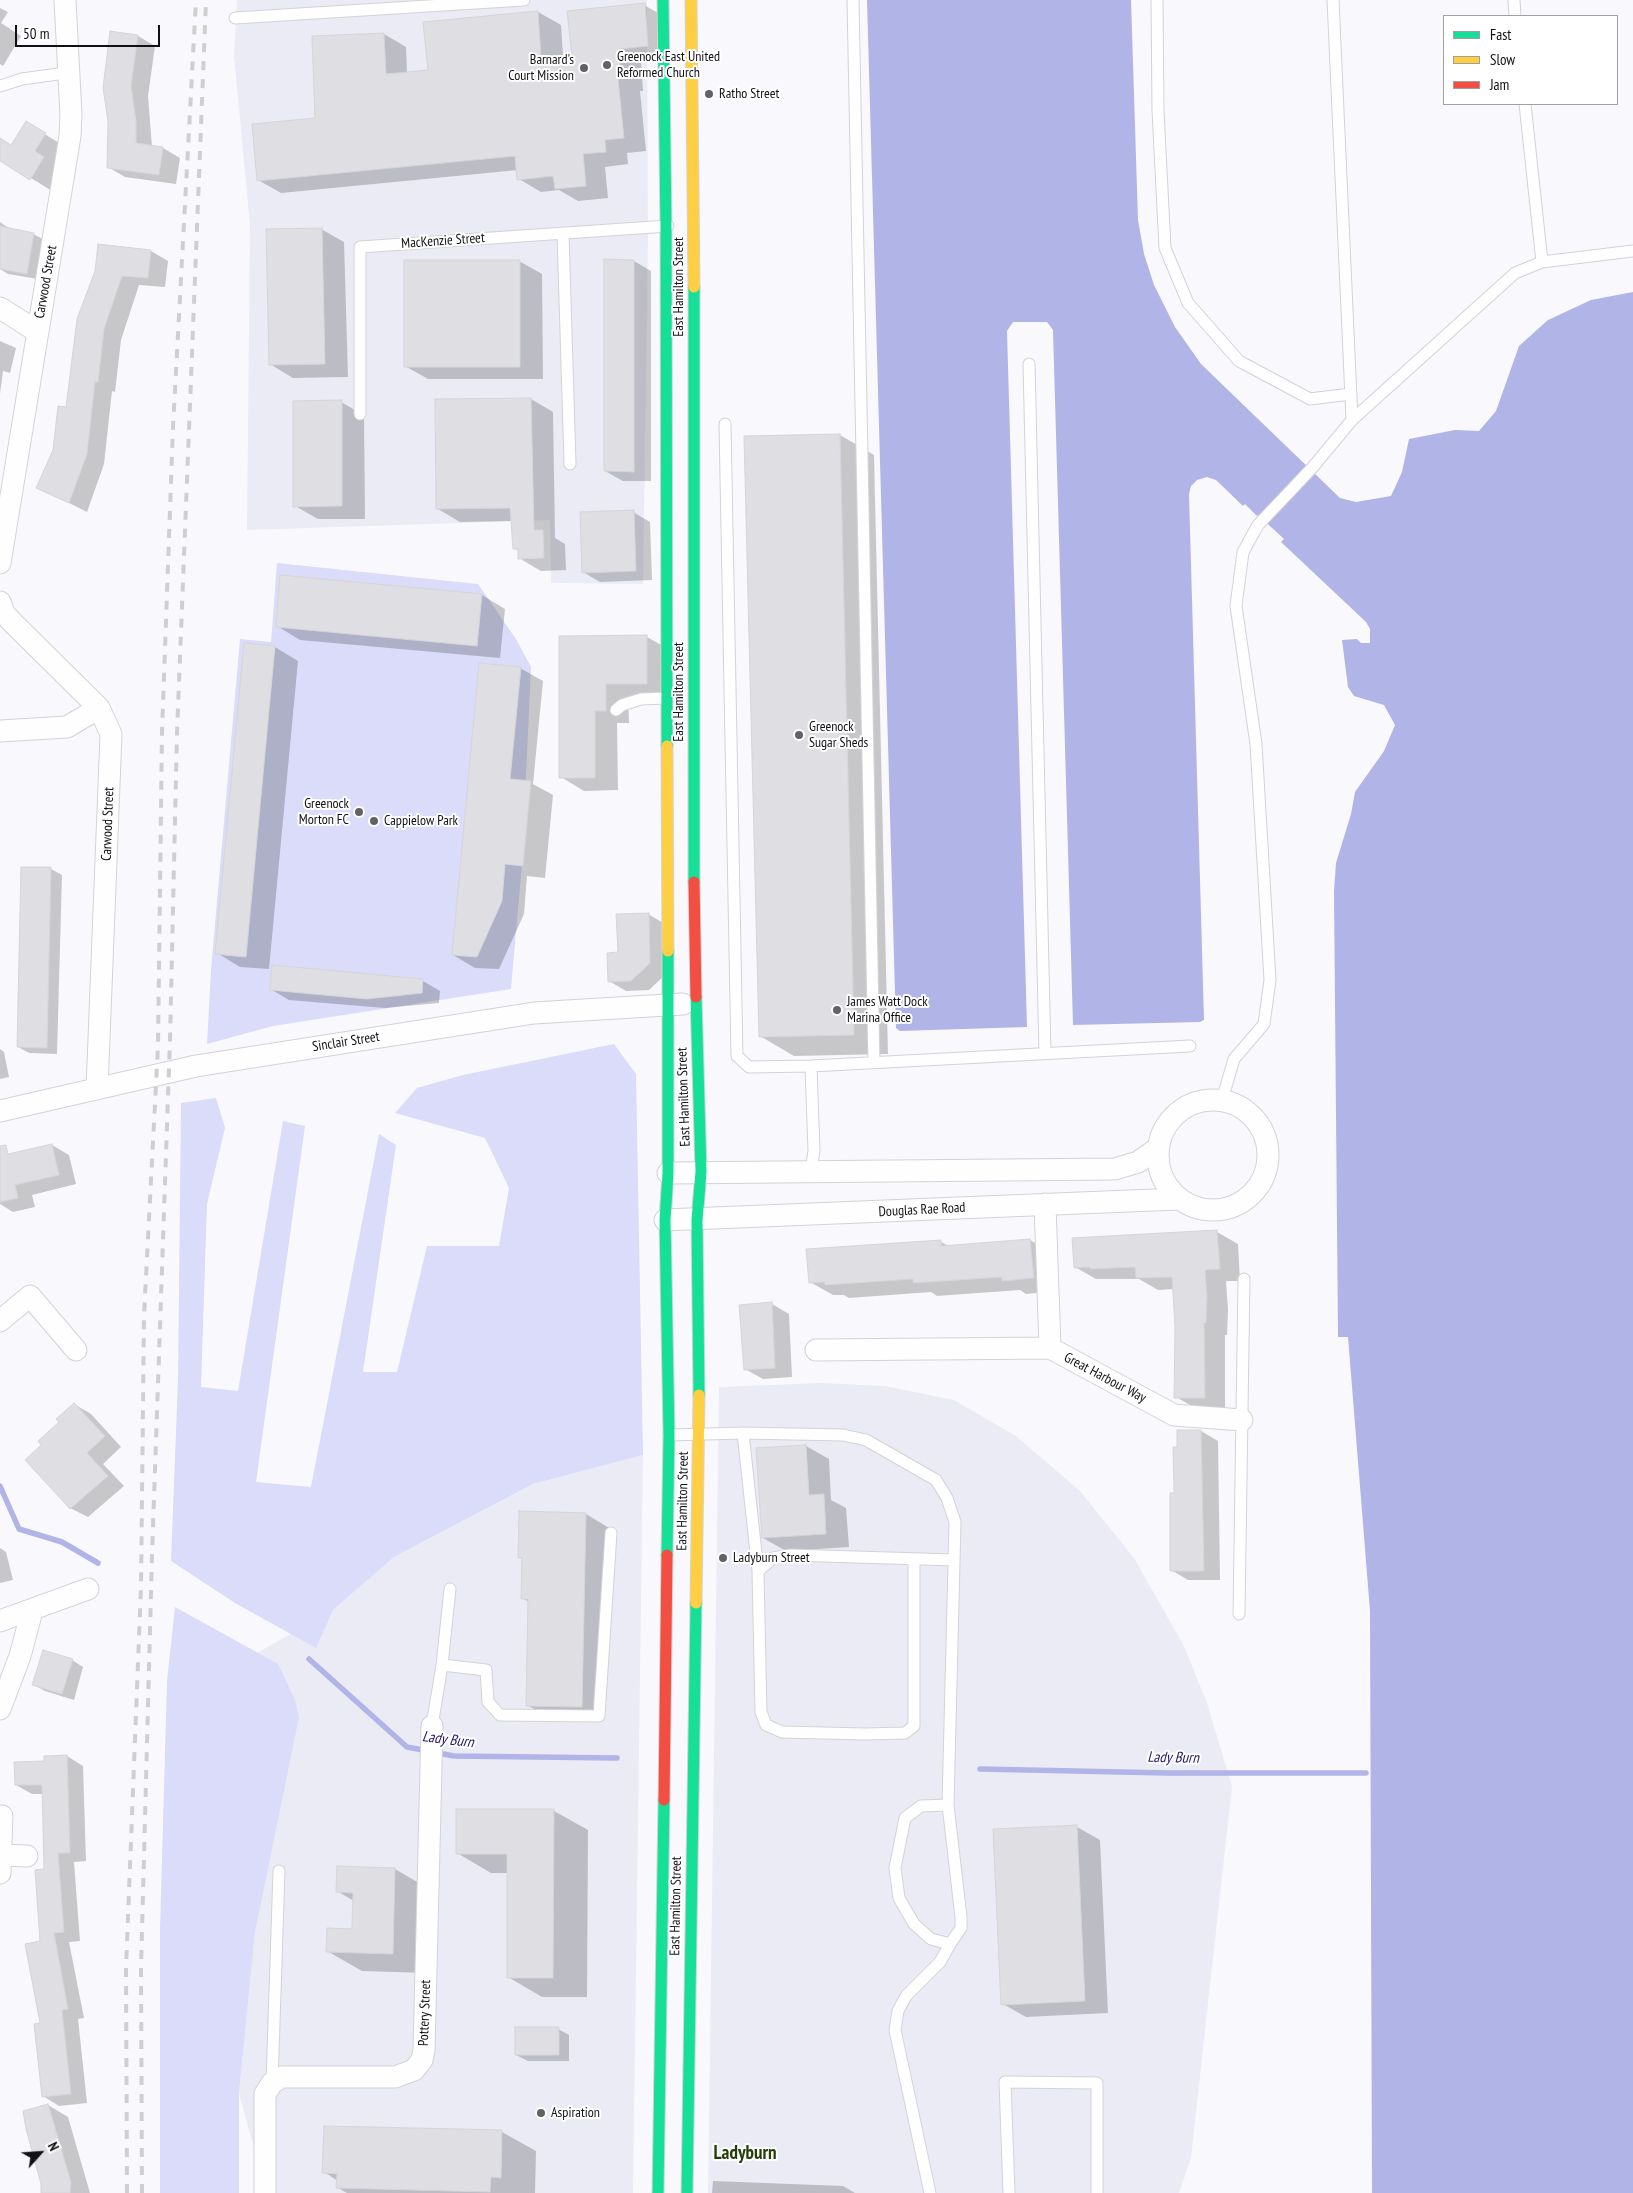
<!DOCTYPE html>
<style>
body{margin:0}
#map{position:relative;width:1633px;height:2193px;overflow:hidden;background:#f9f9fd;font-family:"PT Sans Narrow",sans-serif}
canvas{display:block}
.legend{position:absolute;left:1443px;top:15px;width:175px;height:90px;box-sizing:border-box;background:#fff;border:1px solid #a0a0a1;margin:0;padding:6px 9px;list-style:none;font-size:15px;color:#111115}
.legend li{display:flex;align-items:center;gap:10px;height:25px}
.legend b{width:25px;border:1px solid #a0a0a1}
.north{position:absolute;left:15px;top:2128px;width:50px;height:50px;-webkit-text-stroke:4px #fff;paint-order:stroke;rotate:64deg;font-size:14px;font-weight:700;line-height:20px;text-align:center;color:#111115}
.north::after{content:'';display:block;margin:auto;width:18px;height:22px;background:#111115;clip-path:polygon(50% 0,100% 100%,50% 72%,0 100%)}
.scale{position:absolute;left:15px;top:25px;width:145px;height:22px;box-sizing:border-box;border:2px solid #111115;border-top:0;padding-left:6px;font-size:15px;line-height:18px;white-space:nowrap;color:#111115;-webkit-text-stroke:4px #fff;paint-order:stroke}
</style>
<div id="map">
<canvas width="1633" height="2193"></canvas>
<ul class="legend">
<li><b style="height:6px;background:#16e098"></b>Fast</li>
<li><b style="height:6px;background:#ffcf43"></b>Slow</li>
<li><b style="height:6px;background:#f24e42"></b>Jam</li>
</ul>
<div class="north">N</div>
<div class="scale">50 m</div>
</div>
<script>
const ctx = document.querySelector('canvas').getContext('2d');
ctx.lineJoin = 'round';
function fillPath(path, color) { ctx.fillStyle = color; ctx.fill(path, 'evenodd'); }
const poly = rows => new Path2D(rows.map(r => 'M' + r).join(''));
function trace(path, color, width, dash) { ctx.strokeStyle = color; ctx.lineWidth = width; ctx.lineCap = dash ? 'butt' : 'round'; ctx.setLineDash(dash || []); ctx.stroke(path); }
function drawText(font, color, halo, rows, align = 'center') {
  ctx.font = font + ' "PT Sans Narrow",sans-serif'; ctx.lineWidth = 4; ctx.setLineDash([]); ctx.textBaseline = 'middle'; ctx.strokeStyle = halo; ctx.fillStyle = color; for (const [text, x, y, turn = 0] of rows) {
    ctx.save(); ctx.translate(x, y); ctx.rotate((+turn || 0) * Math.PI / 180); ctx.textAlign = isNaN(turn) ? turn : align; if (halo) ctx.strokeText(text, 0, 0); ctx.fillText(text, 0, 0); ctx.restore();
  }
}
fillPath(poly([
 [237,0,647,0,648,238,643,584,551,583,550,520,247,530,250,225,234,56],
 [820,1383,885,1386,954,1400,1016,1436,1080,1491,1134,1558,1184,1646,1207,1703,1232,1786,1191,2158,1179,2193,708,2193,719,1387],
 [643,1455,633,2193,266,2193,239,2093,255,1932,257,1653,333,1610,394,1557,533,1484]
]), '#eaebf5');
fillPath(poly([
 [277,563,478,584,516,639,531,667,522,864,511,989,273,1026,207,1044,211,970,240,639,271,642],
 [614,1044,636,1074,643,1455,533,1484,394,1557,333,1610,316,1648,235,1603,171,1561,178,1380,181,1103,216,1098,225,1128,207,1204,201,1387,238,1391,283,1121,305,1126,256,1482,311,1487,379,1134,396,1145,363,1372,397,1372,427,1246,499,1246,509,1188,485,1138,395,1113,417,1088,463,1075],
 [175,1607,278,1664,295,1700,299,1717,255,1932,239,2093,239,2193,160,2193,160,1930,167,1681]
]), '#dadcfa');
fillPath(poly([
 [867,0,1131,0,1138,220,1144,254,1154,285,1175,327,1201,364,1340,498,1356,502,1391,496,1402,472,1409,439,1455,430,1479,431,1496,411,1519,346,1548,320,1591,300,1633,292,1633,2193,1372,2193,1370,1611,1348,1337,1338,1337,1334,891,1336,863,1351,814,1355,792,1384,751,1395,725,1384,705,1354,696,1348,687,1342,640,1357,639,1361,643,1370,643,1370,629,1366,622,1281,542,1284,539,1258,515,1257,516,1245,504,1243,506,1216,480,1207,477,1197,480,1191,486,1189,494,1204,1020,1200,1022,1073,1025,1053,330,1047,322,1013,322,1007,331,1027,1027,900,1031,896,1028]
]), '#b1b4e7');
fillPath(poly([
 [644,5,667,18,670,59,641,62,643,91,640,91,646,151,627,153,628,164,605,167,608,198,578,201,559,190,541,192,519,179,518,170,281,193,258,180,316,119,384,34,406,47,407,74,429,71,424,23,538,12,561,25,563,57,573,57],
 [0,8,8,12,1,23,21,36,3,66,0,64],
 [138,36,155,46,148,96,152,147,163,148,180,158,176,184,125,177,108,167],
 [26,123,66,147,52,191,0,159,0,138,12,146],
 [0,222,11,230,33,234,45,240,38,279,8,274,0,269],
 [321,229,344,242,348,377,293,378,270,364],
 [151,251,168,261,165,287,139,285,121,340,115,392,112,391,104,464,87,512,37,487,54,451,67,408,96,271],
 [519,261,542,274,543,379,428,379,405,366],
 [634,261,651,271,651,481,623,481,605,471],
 [0,341,16,348,10,373,3,371,0,394],
 [531,399,553,412,555,538,565,544,566,570,541,571,519,558,519,551,514,548,512,521,460,522,438,509,436,400],
 [341,402,364,415,365,519,318,519,295,506],
 [840,435,874,455,888,1054,794,1056,760,1036],
 [633,512,650,522,652,580,600,582,583,572],
 [482,595,505,609,500,658,300,640,277,626],
 [560,637,647,637,670,650,670,697,628,697,629,723,617,723,618,790,584,791,561,777],
 [275,647,298,661,269,969,240,967,217,953],
 [520,668,543,681,533,784,553,795,545,878,527,876,524,914,499,969,475,968,453,955],
 [51,869,62,875,57,1054,29,1053,18,1047],
 [648,914,665,924,667,973,649,990,626,991,609,981,619,953],
 [423,981,440,991,439,1003,385,1008,289,1000,272,990],
 [0,1049,4,1052,9,1077,0,1079],
 [52,1145,69,1155,76,1184,32,1195,35,1207,13,1212,0,1204,0,1157],
 [1217,1232,1238,1244,1240,1281,1226,1281,1228,1310,1227,1335,1225,1335,1225,1409,1197,1409,1176,1397,1176,1327,1174,1289,1158,1290,1139,1279,1096,1279,1075,1267],
 [1030,1240,1053,1253,1056,1291,1026,1294,1020,1290,937,1296,931,1292,849,1298,844,1295,833,1295,810,1282,941,1242,949,1246],
 [772,1304,789,1314,792,1377,763,1379,745,1369],
 [74,1404,91,1414,121,1447,103,1464,124,1486,88,1517,70,1508,43,1445],
 [1201,1431,1218,1441,1220,1580,1188,1580,1171,1570,1178,1448],
 [806,1446,829,1459,831,1500,846,1508,849,1547,786,1551,763,1538],
 [586,1514,609,1528,604,1719,550,1718,527,1705,529,1602,522,1598,523,1559,519,1557],
 [0,1548,6,1552,13,1580,0,1583],
 [72,1660,83,1667,74,1700,45,1691,34,1685],
 [67,1756,83,1766,86,1861,74,1862,80,1941,69,1942,84,2018,78,2019,87,2103,59,2106,43,2096,41,2024,42,1942,45,1870,43,1794,32,1794,16,1785,45,1762],
 [554,1811,588,1830,587,1997,542,1997,508,1977,508,1873,491,1873,457,1853],
 [1077,1827,1100,1840,1108,2013,1026,2017,1003,2004],
 [338,1868,395,1869,429,1889,427,1973,362,1971,327,1951,354,1930,354,1901,337,1891],
 [558,2029,569,2035,569,2061,528,2061,516,2055],
 [48,2105,68,2117,90,2193,42,2193],
 [502,2132,536,2151,535,2193,347,2193,338,2188,338,2181,324,2172],
 [713,2181,843,2186,855,2193,712,2193]
]), '#0003');
trace(poly([
 [0,1486,19,1529,62,1542,98,1563],
 [309,1659,407,1747,454,1756,617,1758],
 [980,1769,1168,1773,1366,1773]
]), '#b1b4e7', 5.5);
const building = poly([
 [645,3,648,46,619,49,621,79,618,79,624,138,605,140,606,152,583,154,586,186,555,189,553,176,517,180,515,156,257,181,252,124,315,118,312,36,384,33,386,74,428,70,423,22,538,11,541,58,572,56,567,11,645,3],
 [110,31,138,35,131,86,136,121,136,143,163,147,159,175,107,168,108,121,103,88,110,31],
 [26,121,46,133,35,151,44,157,30,180,0,161,0,138,11,145,26,121],
 [0,226,34,233,27,274,0,269,0,226],
 [322,228,325,364,269,365,266,229,322,228],
 [98,244,151,250,148,278,122,276,104,329,98,382,95,382,87,454,69,503,36,488,53,450,58,406,66,407,77,319,95,271,98,244],
 [604,259,634,260,634,472,604,471,604,259],
 [404,260,520,260,520,367,404,367,404,260],
 [531,398,534,530,543,530,544,558,518,559,518,549,513,549,510,508,436,509,435,399,531,398],
 [342,400,342,506,293,507,293,401,342,400],
 [840,434,854,1035,759,1037,744,436,840,434],
 [634,510,636,571,582,573,580,512,634,510],
 [280,575,482,594,477,646,276,627,280,575],
 [647,635,647,684,606,684,606,711,595,711,595,778,559,778,559,636,647,635],
 [244,643,275,646,246,957,215,954,244,643],
 [479,663,521,667,510,779,531,781,523,866,505,864,502,901,477,957,452,955,479,663],
 [21,867,51,867,47,1048,17,1047,21,867],
 [649,913,650,963,631,981,608,982,607,953,618,952,616,914,649,913],
 [272,965,423,979,422,993,367,999,270,990,272,965],
 [52,1144,59,1175,15,1185,18,1198,0,1202,0,1146,6,1145,8,1154,52,1144],
 [1217,1230,1220,1269,1205,1270,1207,1297,1206,1323,1204,1323,1205,1398,1174,1398,1175,1327,1172,1277,1136,1278,1135,1267,1090,1269,1090,1267,1074,1268,1072,1238,1217,1230],
 [1030,1239,1034,1278,1002,1281,1002,1277,913,1283,913,1279,825,1285,825,1282,809,1283,806,1249,941,1240,941,1246,1030,1239],
 [772,1302,775,1368,744,1370,739,1305,772,1302],
 [74,1403,105,1436,87,1453,108,1476,70,1509,25,1460,41,1445,38,1441,59,1422,56,1419,74,1403],
 [1177,1430,1201,1430,1204,1571,1170,1571,1170,1493,1174,1493,1173,1447,1177,1447,1177,1430],
 [806,1445,809,1495,824,1494,826,1534,762,1538,756,1448,806,1445],
 [519,1511,586,1513,582,1707,526,1706,528,1599,521,1599,522,1558,518,1558,519,1511],
 [43,1650,73,1659,62,1694,32,1685,43,1650],
 [67,1755,70,1853,58,1853,64,1932,54,1933,68,2009,62,2010,71,2094,42,2097,34,2024,40,2023,25,1944,40,1941,35,1870,44,1869,42,1785,15,1785,14,1762,44,1761,44,1756,67,1755],
 [456,1809,554,1809,553,1978,507,1978,507,1854,456,1854,456,1809],
 [1077,1825,1085,2001,1001,2005,993,1829,1077,1825],
 [337,1866,395,1868,393,1954,326,1952,327,1928,352,1929,353,1893,336,1892,337,1866],
 [515,2027,559,2027,559,2055,515,2055,515,2027],
 [48,2104,71,2182,70,2193,41,2193,41,2184,26,2129,23,2111,48,2104],
 [324,2126,502,2130,501,2178,491,2177,490,2192,336,2188,337,2174,322,2173,324,2126]
]);
fillPath(building, '#dfdfe3');
trace(building, '#d5d5d9', 1);
const lane = poly([
 [853,0,874,1062],
 [1157,0,1158,111,1165,248,1188,303,1239,361,1310,399,1351,394],
 [1333,0,1352,420],
 [1514,0,1515,16],
 [235,18,524,0],
 [0,86,22,79,58,74,69,74],
 [1525,104,1542,262],
 [563,233,570,464],
 [1029,364,1045,1053],
 [360,414,360,247,668,226],
 [725,424,737,1056,749,1067,811,1066],
 [616,710,622,705,641,699,666,698],
 [1222,1100,1234,1059,1264,1024,1270,980,1256,744,1236,606,1243,552,1258,525,1312,468,1352,420,1515,273,1542,262,1633,251],
 [811,1170,814,1151,811,1066,1190,1046],
 [743,1433,758,1571],
 [669,1435,743,1433,843,1435,866,1440,936,1480,947,1498,955,1522,948,1805],
 [914,1559,914,1726,905,1733,865,1734,782,1732,766,1725,761,1712,758,1571,773,1558,790,1555,954,1560],
 [1239,1614,1244,1279],
 [442,1665,450,1589],
 [432,1726,442,1665,486,1670,488,1702,500,1715,599,1716,611,1533],
 [272,2083,279,1871],
 [930,2193,895,2030,898,2011,906,1996,940,1962,950,1944,961,1928,961,1917,948,1805,921,1806,905,1818,895,1868,899,1898,914,1924,931,1939,950,1944],
 [1009,2193,1005,2082,1097,2083,1097,2193]
]);
const street = poly([
 [0,308,38,332],
 [0,563,70,136,71,115,65,0],
 [0,602,4,613,13,623,99,708,111,734,97,1089],
 [0,731,67,727,99,708],
 '1158 1155a55 55 0 1 1 110 0a55 55 0 1 1-110 0Z',
 [0,1111,196,1066,534,1013,683,1004],
 [668,1173,1115,1169,1138,1162,1158,1148],
 [1045,1204,1050,1348],
 [665,1220,1178,1199],
 [0,1321,30,1296,76,1350],
 [816,1350,1050,1348,1174,1415,1242,1420],
 [0,1621,88,1589],
 [0,1709,20,1656,32,1611],
 [1,1855,27,1856],
 [0,1873,2,1816],
 [265,2193,265,2094,272,2083,282,2077,395,2077,414,2070,422,2060,424,2050,432,1726]
]);
const fast = poly([
 [663,0,666,227,667,746],
 [694,287,694,882],
 [696,997,701,1172,697,1220,699,1395],
 [667,1555,669,1435,665,1220,668,1173,668,951],
 [658,2193,664,1800],
 [687,2193,696,1603]
]);
const slow = poly([
 [691,0,694,287],
 [667,746,668,951],
 [696,1603,699,1395]
]);
const jam = poly([
 [694,882,696,997],
 [664,1800,667,1555]
]);
trace(lane, '#d3d3d7', 13);
trace(street, '#d3d3d7', 23);
trace(fast, '#d3d3d7', 13);
trace(slow, '#d3d3d7', 13);
trace(jam, '#d3d3d7', 13);
trace(lane, '#fefeff', 11);
trace(street, '#fefeff', 21);
trace(fast, '#16e098', 11);
trace(slow, '#ffcf43', 11);
trace(jam, '#f24e42', 11);
trace(poly([
 [127,2193,126,1968,141,1587,144,1315,158,1046,162,732,173,427,196,0],
 [142,2193,141,1969,152,1555,170,1040,177,733,206,0]
]), '#cfcfd0', 4, [9, 9]);
for (const [x, y, r, color] of [
 [607,65,5,"#626266"],
 [584,68,5,"#626266"],
 [709,94,5,"#626266"],
 [799,735,5,"#626266"],
 [359,812,5,"#626266"],
 [374,821,5,"#626266"],
 [837,1010,5,"#626266"],
 [723,1558,5,"#626266"],
 [541,2113,5,"#626266"]
]) { const dot = new Path2D(); dot.arc(x, y, r, 0, 2 * Math.PI); ctx.fillStyle = color; ctx.fill(dot); trace(dot, '#fff', 2); }
drawText('14px', '#111115', '#fff', [
 ["Greenock East United",617,57],
 ["Reformed Church",617,73],
 ["Barnard's",574,60,"right"],
 ["Court Mission",574,76,"right"],
 ["Ratho Street",719,94],
 ["Greenock",809,727],
 ["Sugar Sheds",809,743],
 ["Greenock",349,804,"right"],
 ["Morton FC",349,820,"right"],
 ["Cappielow Park",384,821],
 ["James Watt Dock",847,1002],
 ["Marina Office",847,1018],
 ["Ladyburn Street",733,1558],
 ["Aspiration",551,2113]
], 'left');
drawText('14px', '#111115', '#fff', [
 ["MacKenzie Street",443,241,-4],
 ["Carwood Street",46,282,-80],
 ["East Hamilton Street",679,287,-90],
 ["East Hamilton Street",679,692,-90],
 ["Carwood Street",108,824,-88],
 ["Sinclair Street",346,1042,-9],
 ["East Hamilton Street",684,1097,-92],
 ["Douglas Rae Road",922,1210,-3],
 ["Great Harbour Way",1105,1378,28],
 ["East Hamilton Street",683,1501,-89],
 ["East Hamilton Street",676,1906,-89],
 ["Pottery Street",425,2013,-88]
]);
drawText('italic 15px', '#25186a', '#fff', [
 ["Lady Burn",448,1740,7],
 ["Lady Burn",1173,1758,1]
]);
drawText('bold 19px', '#263d0a', '#fff', [
 ["Ladyburn",745,2154]
]);
</script>
